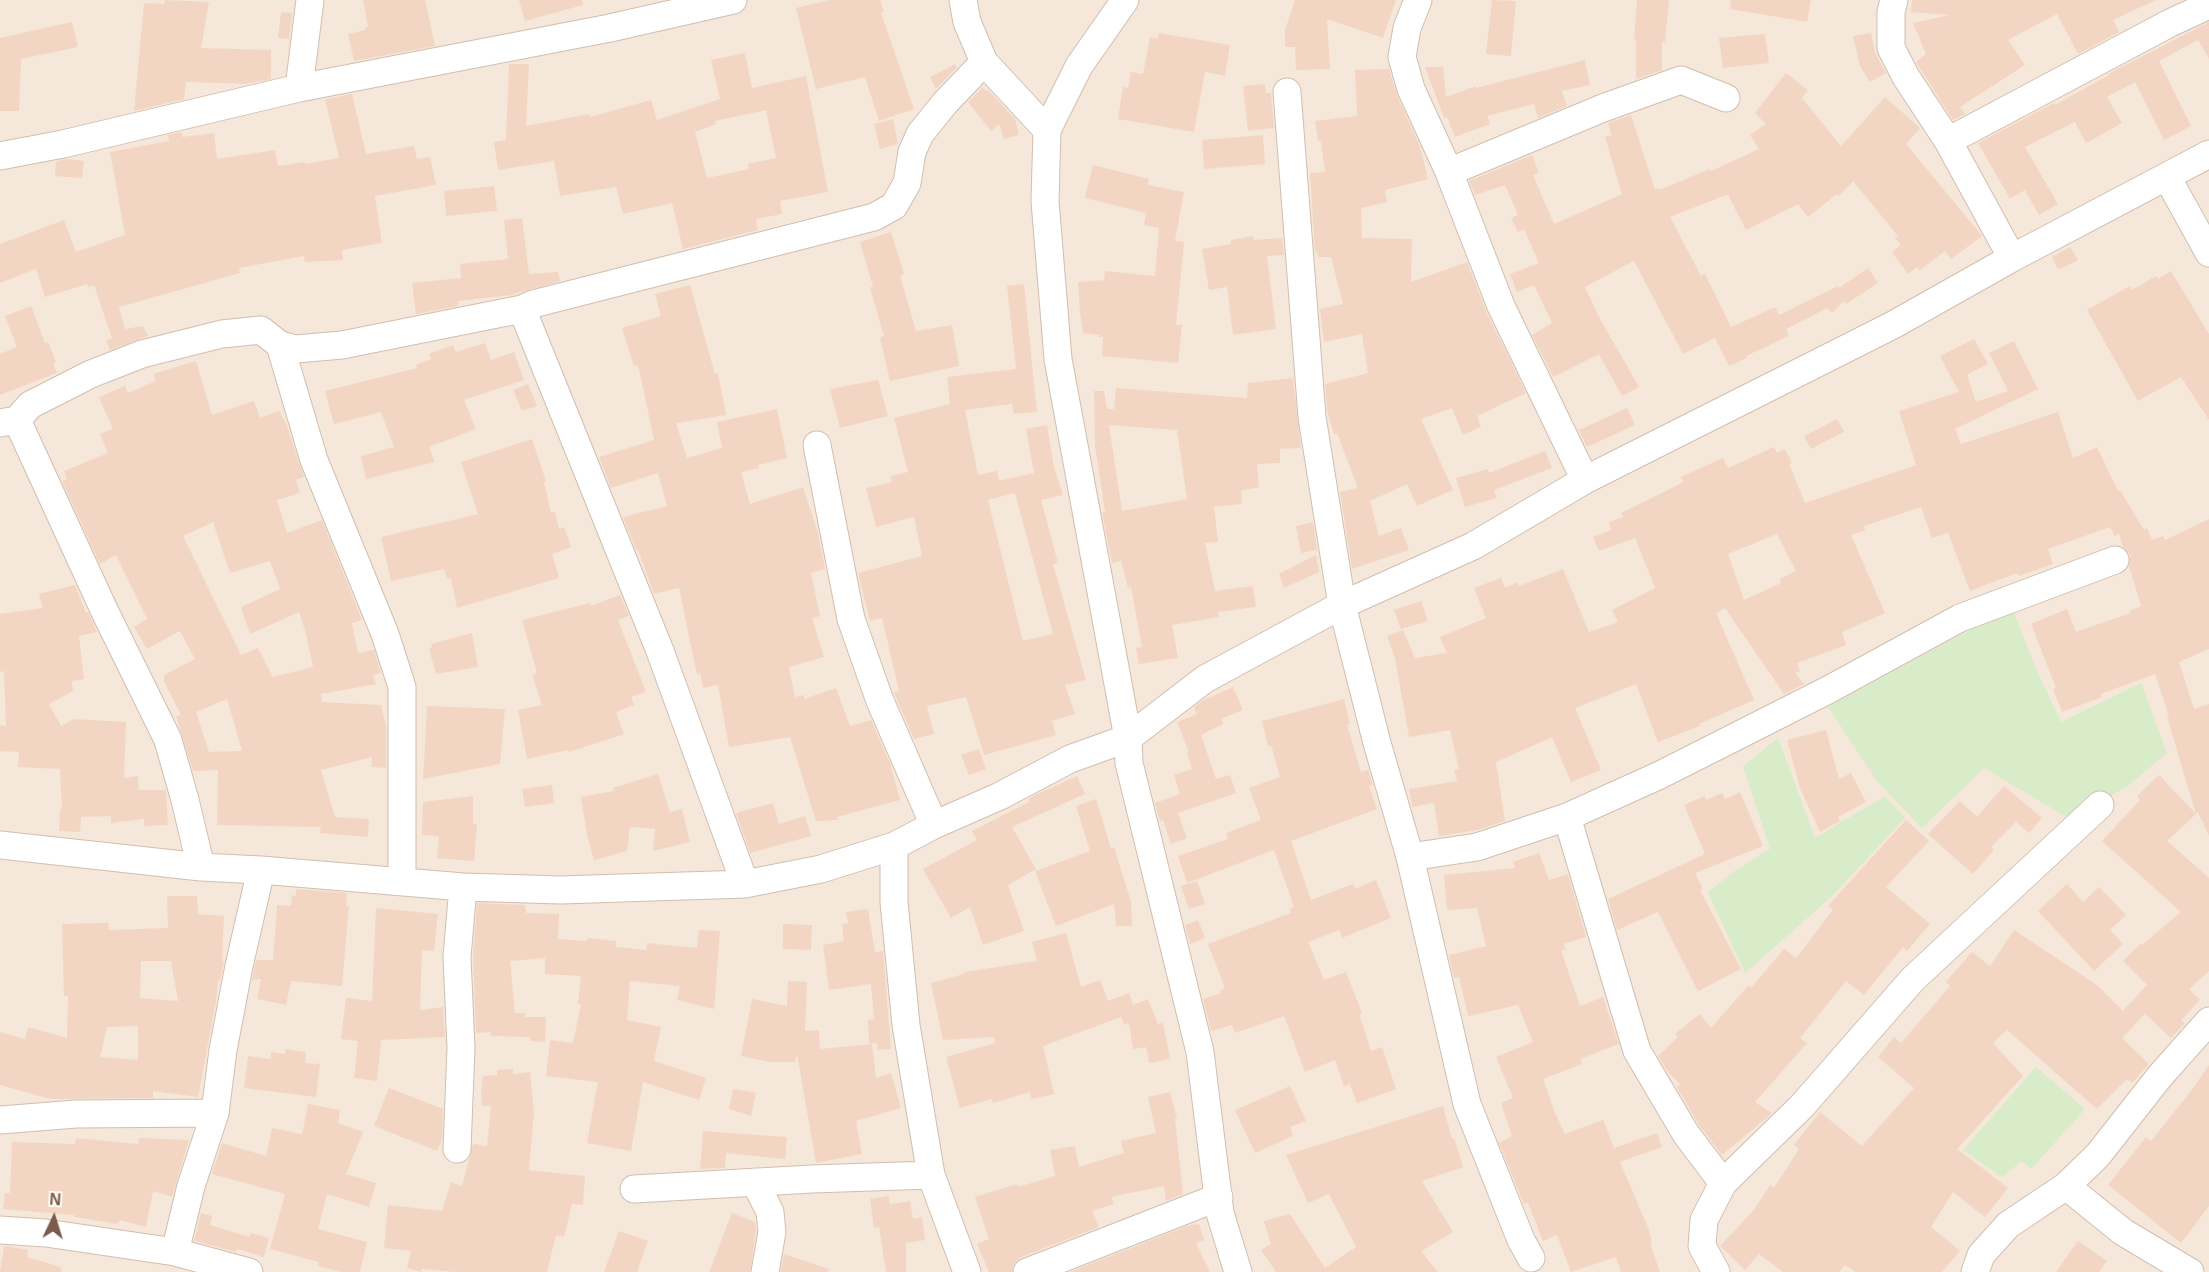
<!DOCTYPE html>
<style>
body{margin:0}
#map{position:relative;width:2209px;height:1272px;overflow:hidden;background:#fdf6ec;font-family:Arial,sans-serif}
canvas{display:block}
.north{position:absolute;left:24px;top:1188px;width:60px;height:60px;-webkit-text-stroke:4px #fffaf3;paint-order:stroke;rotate:4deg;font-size:16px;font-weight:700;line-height:24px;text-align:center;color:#7a5c4d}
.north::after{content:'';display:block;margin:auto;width:21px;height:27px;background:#7a5c4d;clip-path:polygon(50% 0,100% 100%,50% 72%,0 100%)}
</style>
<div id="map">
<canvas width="2209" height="1272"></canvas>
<div class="north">N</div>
</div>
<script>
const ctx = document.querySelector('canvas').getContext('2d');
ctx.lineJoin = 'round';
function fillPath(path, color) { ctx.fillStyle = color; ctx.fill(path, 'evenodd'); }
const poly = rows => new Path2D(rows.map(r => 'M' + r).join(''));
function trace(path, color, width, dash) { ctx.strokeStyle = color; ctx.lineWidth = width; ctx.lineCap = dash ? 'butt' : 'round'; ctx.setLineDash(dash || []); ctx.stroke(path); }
fillPath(poly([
 [0,0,2209,0,2209,1272,0,1272]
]), '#f5e8da');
fillPath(poly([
 [2012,607,2035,667,2061,722,2141,683,2167,753,2128,786,2070,819,1984,768,1922,828,1877,781,1828,707],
 [1778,738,1815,838,1885,796,1905,818,1829,899,1745,973,1708,892,1736,870,1770,849,1743,766],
 [2036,1067,2085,1109,2031,1169,2022,1161,2002,1177,1963,1150]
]), '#d8ecc9');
fillPath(poly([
 [165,0,209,2,201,48,271,50,271,79,246,84,186,82,184,99,134,111,144,3,164,4],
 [363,0,425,0,435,46,354,61,348,34,365,30,365,27,368,27],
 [519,0,582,0,583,5,525,21],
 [830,0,880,0,884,12,881,13,914,109,879,121,865,77,816,89,796,8],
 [1295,0,1396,0,1383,38,1327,19,1330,69,1296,70,1295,47,1285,47,1285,30],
 [1492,0,1516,1,1511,56,1486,54],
 [1637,0,1669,0,1665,42,1662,41,1662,70,1636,79,1636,39,1634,39],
 [1731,0,1811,0,1807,22,1730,9],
 [1912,0,2156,0,2113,20,2119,32,2078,54,2057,14,2008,40,2025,65,1960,107,1965,114,1953,120,1916,62,1926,54,1913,23,1950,15,1911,12],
 [281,12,292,13,289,39,278,38],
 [72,22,78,47,21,59,19,111,0,111,0,38],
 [2209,22,2209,59,2198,40,2159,61,2191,126,2164,140,2135,82,2107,97,2122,123,2086,143,2075,122,2025,147,2058,204,2039,215,2025,190,2010,199,1978,143,2054,103,2055,105,2109,75,2108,74],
 [1159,33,1230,45,1225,76,1205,72,1194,132,1118,119,1123,87,1128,88,1131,72,1143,74,1150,37,1158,39],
 [1871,33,1875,53,1886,73,1870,82,1860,66,1853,36],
 [1765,34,1769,63,1723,68,1719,38],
 [745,53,752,88,806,76,828,192,780,201,782,214,756,219,758,230,683,249,672,203,623,214,616,187,560,196,554,161,498,170,494,142,506,140,509,64,529,64,526,126,589,114,590,117,651,100,657,120,720,99,711,60],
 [766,110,776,158,748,164,749,169,707,178,695,132,716,124,715,121],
 [1585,60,1590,85,1562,91,1567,106,1538,118,1534,104,1487,116,1490,124,1455,137,1447,117,1444,118,1425,67,1443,67,1446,97,1476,86,1476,88],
 [955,64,957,67,936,89,930,77],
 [1389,69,1397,95,1420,147,1428,179,1385,190,1387,202,1361,208,1362,238,1412,239,1411,282,1467,262,1487,313,1526,393,1477,416,1481,427,1463,435,1452,408,1421,419,1453,490,1417,506,1407,484,1370,501,1379,536,1401,528,1409,550,1352,569,1340,492,1358,488,1337,433,1334,434,1327,410,1325,384,1368,373,1362,334,1324,342,1320,309,1343,304,1331,257,1318,257,1317,252,1315,252,1310,173,1325,172,1321,141,1318,141,1315,121,1357,116,1355,70],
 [1786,73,1808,90,1802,98,1841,146,1885,97,1920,128,1906,144,1982,236,1951,259,1945,251,1920,270,1917,267,1908,274,1892,252,1901,245,1895,238,1898,236,1853,181,1839,196,1837,194,1808,217,1798,204,1746,230,1728,195,1726,195,1670,217,1701,276,1705,274,1731,327,1775,307,1779,315,1838,286,1839,288,1868,268,1878,283,1846,304,1844,301,1832,313,1827,308,1786,329,1789,336,1746,356,1747,358,1729,366,1715,338,1683,354,1634,261,1585,287,1599,317,1639,387,1622,396,1599,354,1553,377,1532,335,1552,323,1534,285,1517,292,1510,274,1539,263,1524,229,1518,232,1511,218,1518,215,1505,185,1475,195,1469,181,1532,155,1539,173,1533,175,1554,224,1622,194,1605,137,1612,135,1608,123,1631,115,1655,190,1658,188,1659,190,1710,169,1711,171,1759,149,1750,135,1766,124,1755,113],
 [1265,84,1266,93,1271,93,1274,128,1248,131,1243,86],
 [983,87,986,91,988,90,1015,119,1019,135,1004,139,999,124,991,131,968,102],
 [352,94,366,154,414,146,417,159,430,157,436,185,375,196,382,243,342,250,343,260,305,262,304,256,239,268,240,273,119,307,125,329,143,326,148,336,110,350,106,340,112,338,94,285,88,287,87,284,45,297,36,269,0,283,0,244,64,220,76,252,125,235,110,152,169,141,168,135,182,132,182,137,214,133,217,159,275,150,278,166,305,162,305,164,339,158,325,99],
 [893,119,898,144,880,149,874,124],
 [1263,135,1265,164,1204,169,1202,140],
 [67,159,84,161,82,178,55,176,56,161],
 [1093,165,1149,179,1148,185,1184,192,1175,241,1184,242,1176,325,1182,325,1178,363,1102,356,1103,337,1099,337,1099,335,1083,333,1080,312,1078,282,1104,280,1105,271,1155,276,1159,228,1144,225,1146,213,1085,198],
 [494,186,497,211,446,216,444,191],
 [522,218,529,274,558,272,560,281,511,295,458,301,458,306,416,314,412,283,461,278,460,264,508,259,504,220],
 [891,232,904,274,900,276,916,331,952,325,959,366,890,381,880,337,884,336,870,288,873,287,860,242],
 [1253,236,1254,240,1282,238,1284,255,1267,256,1276,329,1233,335,1227,287,1209,290,1202,249,1231,244,1231,240],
 [2070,247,2078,260,2058,270,2052,257],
 [2171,271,2209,334,2209,420,2181,377,2138,401,2087,310,2130,286,2132,290,2156,276,2158,279],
 [1024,284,1037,412,1014,414,1012,404,965,410,978,475,997,471,999,481,1034,473,1026,429,1047,425,1054,467,1063,495,1041,500,1058,563,1053,564,1086,680,1065,685,1075,714,1052,721,1056,735,984,755,966,697,927,706,934,734,914,739,895,695,894,692,899,691,882,618,870,621,858,573,922,556,914,517,876,527,866,488,892,482,890,476,908,472,894,418,950,404,947,377,1016,369,1007,286],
 [1015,493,1053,634,1023,641,988,500],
 [690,285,715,374,718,373,726,415,676,423,687,458,722,448,717,422,777,409,787,458,758,465,759,468,741,472,750,504,803,487,818,533,825,569,811,573,820,616,812,618,824,657,789,667,795,697,804,695,804,699,836,688,850,726,871,720,890,763,900,800,837,817,838,820,816,821,790,737,729,747,718,685,703,688,700,673,697,675,679,588,654,594,638,550,636,550,623,517,667,506,658,473,611,488,599,457,654,440,638,365,634,366,622,328,661,316,655,294],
 [31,306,45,343,48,342,56,362,53,363,57,373,0,395,0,354,17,347,5,316],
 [1974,339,1988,364,1967,375,1976,402,2008,391,1989,353,2014,341,2038,389,1955,429,1961,444,2058,412,2073,458,2097,447,2118,491,2120,490,2144,530,2147,528,2152,540,2163,536,2165,540,2209,519,2209,649,2179,662,2194,709,2209,704,2209,836,2198,812,2196,814,2167,717,2169,716,2155,674,2101,694,2102,697,2062,712,2053,689,2056,688,2031,624,2067,609,2076,632,2130,613,2129,611,2141,606,2129,566,2130,555,2123,547,2119,533,2115,536,2110,527,2048,549,2053,564,2019,576,2017,573,1970,591,1948,533,1932,538,1921,507,1864,526,1865,530,1851,535,1885,613,1842,632,1846,645,1797,663,1800,671,1795,673,1804,684,1784,694,1725,608,1716,613,1754,700,1699,724,1700,726,1658,742,1636,684,1575,708,1601,770,1571,782,1552,737,1496,762,1505,821,1478,830,1439,836,1434,803,1412,807,1409,789,1457,781,1454,770,1459,769,1450,730,1409,737,1395,658,1387,636,1403,630,1415,658,1447,653,1440,637,1486,618,1474,588,1501,578,1505,588,1518,582,1519,586,1563,569,1589,632,1618,622,1612,610,1655,588,1635,538,1599,551,1593,537,1611,530,1609,522,1624,517,1621,513,1684,482,1681,477,1723,458,1728,468,1774,447,1777,453,1785,449,1792,463,1789,464,1805,503,1916,465,1899,411,1959,392,1940,356],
 [1777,534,1796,571,1780,579,1781,583,1744,600,1728,554],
 [485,343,491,360,514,352,524,380,464,400,476,429,429,447,435,462,366,479,361,456,394,447,381,412,334,424,325,391,417,368,416,365,431,359,429,354,453,345,456,352],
 [196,361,212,415,254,401,260,418,279,411,287,426,304,477,296,480,300,493,277,500,287,533,322,520,362,620,352,623,358,653,374,650,381,673,373,675,376,684,321,694,322,702,381,705,386,725,386,768,371,767,372,757,321,770,335,817,369,819,368,837,320,833,321,827,217,825,218,770,193,771,176,716,181,715,164,681,164,675,195,659,180,631,147,649,134,627,147,619,116,555,100,564,62,481,67,479,64,471,108,453,100,434,113,429,99,397,125,386,128,393,156,381,153,374],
 [213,522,230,573,270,561,280,589,241,607,250,634,299,612,305,630,313,667,273,677,258,648,241,655,183,536],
 [227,699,242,751,209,752,196,712],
 [1293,378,1301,448,1280,449,1280,463,1257,464,1259,487,1241,491,1242,504,1214,507,1218,542,1205,543,1215,591,1253,586,1256,607,1218,612,1219,617,1172,625,1178,658,1139,664,1136,648,1142,647,1131,587,1128,588,1121,561,1112,563,1102,513,1105,512,1095,446,1094,391,1104,391,1107,409,1114,409,1116,388,1247,398,1248,383],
 [1109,425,1177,430,1187,499,1122,511],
 [878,380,888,416,840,428,830,389],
 [528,384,537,406,522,411,513,390],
 [1627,408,1635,425,1587,447,1579,430],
 [1837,419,1844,432,1811,449,1804,436],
 [532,439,546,481,544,482,551,513,555,512,559,529,564,527,571,547,552,554,559,578,457,608,451,578,447,579,444,569,391,581,381,537,478,514,461,462],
 [1545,451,1552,468,1494,490,1497,498,1465,507,1456,478,1488,469,1489,473],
 [1313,522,1317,550,1301,553,1296,526],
 [1316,555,1319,572,1284,588,1279,574],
 [75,585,86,613,88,612,97,632,79,636,84,679,72,681,73,691,49,704,61,726,74,719,126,722,124,778,138,776,139,790,166,790,168,825,144,826,144,819,111,823,111,816,81,817,80,832,59,831,60,809,62,809,60,769,18,767,19,752,0,751,0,725,6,726,4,671,0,672,0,614,43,608,39,594],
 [620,595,629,616,618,620,646,692,631,697,634,705,616,712,624,734,569,752,568,750,527,759,518,710,542,705,532,675,537,673,522,620,590,603,591,606],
 [1421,601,1428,621,1401,629,1394,610],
 [472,633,478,667,436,674,429,649,432,648,431,644],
 [1233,687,1243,710,1221,719,1223,724,1201,735,1216,779,1230,775,1236,793,1178,813,1187,838,1171,844,1163,820,1160,821,1155,803,1180,794,1174,775,1192,769,1187,753,1189,752,1177,722,1197,714,1194,707,1202,701],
 [1344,699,1350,724,1347,725,1361,772,1368,770,1373,785,1369,786,1377,809,1291,841,1311,900,1353,884,1355,889,1376,880,1391,918,1342,938,1339,930,1308,942,1324,980,1346,972,1362,1013,1359,1014,1371,1051,1382,1047,1396,1089,1357,1103,1350,1084,1344,1086,1335,1060,1305,1072,1284,1016,1235,1033,1232,1025,1211,1031,1203,999,1221,993,1220,990,1225,988,1208,944,1291,913,1289,909,1294,907,1274,850,1187,883,1178,856,1228,839,1226,833,1261,820,1249,788,1280,777,1271,745,1268,746,1262,721],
 [427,706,505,709,500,764,423,779],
 [1826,730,1839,779,1851,773,1866,802,1838,817,1840,821,1820,832,1800,788,1787,740],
 [979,749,986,769,969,775,961,755],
 [658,774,670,812,682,809,690,842,653,851,655,829,630,827,627,851,594,860,587,835,581,797,614,791,613,788],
 [2159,775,2196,814,2167,841,2209,878,2209,971,2189,989,2200,1000,2181,1020,2185,1023,2171,1038,2145,1014,2122,1038,2149,1064,2132,1083,2127,1079,2097,1109,2007,1030,1993,1043,2023,1076,1957,1149,2008,1188,1985,1217,1953,1192,1931,1227,1960,1251,1942,1272,1856,1272,1845,1265,1839,1272,1783,1272,1759,1254,1745,1270,1720,1246,1753,1211,1770,1185,1774,1188,1799,1149,1794,1145,1820,1112,1862,1146,1914,1088,1878,1057,1894,1037,1901,1043,1950,986,1946,982,1972,952,1990,966,2014,930,2097,985,2123,1011,2147,985,2123,961,2140,944,2142,945,2181,912,2102,841,2140,800,2137,796],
 [1077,776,1085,794,1012,827,1036,869,1008,885,1024,931,983,945,970,907,951,918,923,869,977,840,972,831,1029,802,1028,799,1037,794],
 [552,785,554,803,525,807,522,789],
 [2004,786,2042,818,2029,833,2016,822,1991,847,1994,850,1973,874,1928,834,1960,801,1977,817],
 [1740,792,1763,846,1695,873,1703,889,1700,890,1741,969,1698,991,1658,912,1617,930,1608,899,1705,854,1684,805,1705,796,1706,800,1722,793,1725,799],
 [473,796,473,824,477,824,474,861,437,858,439,836,422,835,423,802],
 [1096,799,1111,848,1114,847,1131,902,1132,926,1116,926,1114,904,1056,926,1035,871,1090,851,1076,806],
 [773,803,779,824,805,816,811,836,750,853,736,813],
 [1906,820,1929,841,1886,887,1930,924,1907,951,1903,947,1864,995,1846,981,1800,1038,1807,1043,1755,1102,1771,1113,1770,1115,1722,1155,1699,1125,1677,1087,1680,1084,1669,1073,1658,1056,1678,1037,1675,1034,1700,1014,1711,1028,1749,985,1751,988,1784,949,1796,958,1833,910,1828,906],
 [1539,853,1549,880,1568,874,1586,937,1564,944,1565,950,1561,950,1580,1006,1603,997,1619,1044,1580,1059,1582,1064,1543,1079,1555,1113,1565,1134,1603,1120,1614,1148,1657,1133,1662,1147,1620,1162,1649,1230,1652,1243,1650,1244,1660,1272,1621,1272,1616,1257,1571,1272,1557,1235,1543,1241,1528,1203,1524,1204,1499,1143,1512,1136,1501,1103,1513,1098,1496,1057,1533,1042,1518,1005,1468,1016,1459,977,1454,978,1449,955,1486,946,1477,908,1447,910,1444,875,1515,868,1513,862],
 [1197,881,1205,904,1189,909,1181,886],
 [2067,884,2083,902,2099,887,2126,915,2110,930,2123,944,2094,971,2038,911],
 [296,889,347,893,346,906,349,906,342,986,291,981,286,1005,257,999,261,979,252,980,256,960,273,960,277,905,291,906,292,895,296,896],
 [167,896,197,896,198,914,224,916,222,961,224,961,220,981,218,981,216,1001,198,1097,153,1091,153,1098,50,1099,0,1085,0,1032,25,1039,28,1027,67,1038,68,996,64,996,62,924,108,923,109,930,168,928],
 [141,961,171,961,178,1001,140,998],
 [138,1026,138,1060,100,1057,107,1027],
 [477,903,525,905,526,913,559,914,558,939,587,941,588,938,616,941,616,947,646,950,647,943,697,948,699,930,720,931,714,1009,677,1000,680,986,630,981,627,1020,661,1027,654,1061,706,1078,699,1100,643,1082,631,1151,587,1143,598,1082,546,1076,550,1040,573,1043,581,1004,578,1004,581,976,545,974,545,958,510,961,515,1013,525,1013,525,1017,546,1017,545,1042,530,1041,530,1037,490,1036,491,1032,476,1033,473,957],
 [376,908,438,914,434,951,422,950,420,1010,443,1007,445,1037,381,1040,377,1081,354,1078,358,1041,341,1039,346,998,372,1001],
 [868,909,875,952,883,951,891,1049,877,1050,877,1043,869,1044,868,1020,874,1019,871,984,829,990,823,945,844,941,842,924,848,923,846,912],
 [1198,920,1205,938,1190,944,1185,925],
 [783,924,812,925,811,950,783,949],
 [1066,933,1081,987,1100,980,1108,1001,1129,993,1133,1005,1148,999,1158,1024,1163,1023,1170,1059,1149,1063,1146,1047,1133,1049,1129,1023,1124,1025,1121,1017,1043,1046,1054,1094,1031,1099,1030,1092,993,1103,992,1099,960,1108,946,1057,995,1043,994,1037,943,1040,931,983,964,974,964,972,1037,961,1032,942],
 [788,981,807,982,805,1031,819,1030,820,1049,872,1044,876,1078,891,1073,901,1108,856,1121,862,1154,816,1163,797,1054,795,1062,769,1062,741,1056,752,999,787,1006],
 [285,1049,306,1052,305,1063,320,1064,316,1097,244,1088,248,1056,271,1059,271,1052,285,1054],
 [2209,1065,2209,1206,2181,1243,2108,1185,2146,1137,2151,1141,2191,1091],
 [513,1069,513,1074,530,1072,534,1112,529,1170,585,1176,583,1205,572,1204,564,1237,556,1235,547,1272,455,1272,422,1269,422,1272,407,1268,411,1251,384,1248,388,1205,442,1211,451,1182,462,1186,473,1144,487,1146,491,1106,482,1106,481,1092,483,1076,497,1075,497,1070],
 [1290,1086,1306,1121,1290,1127,1293,1136,1255,1153,1235,1110],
 [389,1088,443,1109,442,1140,437,1151,374,1126],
 [733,1089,756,1093,751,1116,729,1109],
 [1170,1092,1177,1118,1175,1119,1183,1194,1166,1201,1164,1186,1111,1197,1114,1204,1092,1211,1099,1227,1021,1257,1014,1263,1012,1272,989,1272,977,1244,989,1239,975,1197,1017,1184,1018,1187,1055,1176,1050,1150,1075,1146,1079,1167,1124,1153,1121,1141,1156,1133,1148,1097],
 [308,1104,340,1110,338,1123,363,1132,346,1174,376,1183,369,1207,327,1194,318,1229,367,1242,360,1272,341,1272,318,1266,319,1262,270,1249,285,1194,212,1174,222,1143,266,1156,272,1128,302,1134],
 [1443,1106,1452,1139,1454,1138,1463,1167,1422,1181,1453,1232,1421,1251,1438,1272,1276,1272,1261,1250,1271,1244,1264,1221,1290,1214,1325,1268,1356,1247,1329,1194,1308,1203,1286,1155],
 [703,1131,787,1137,785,1159,726,1153,725,1168,700,1169],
 [76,1138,138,1144,139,1138,189,1140,172,1197,153,1191,146,1227,120,1220,118,1224,74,1217,74,1215,3,1209,5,1193,10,1193,12,1142,75,1144],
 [889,1196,890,1204,910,1201,913,1219,922,1217,925,1240,906,1243,906,1272,886,1272,879,1227,874,1228,870,1199],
 [201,1213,212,1216,210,1225,249,1237,251,1233,269,1238,264,1257,237,1249,236,1252,194,1241],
 [732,1213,755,1222,756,1231,750,1272,709,1272],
 [1199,1224,1204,1240,1196,1243,1210,1272,1070,1272,1187,1226],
 [619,1231,648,1241,637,1272,604,1272],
 [2078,1241,2107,1261,2099,1272,2056,1272],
 [4,1246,28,1250,27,1257,61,1267,61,1272,0,1272],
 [784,1254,829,1269,828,1272,781,1272]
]), '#f3d5c3');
const minor = poly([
 [963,0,967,22,984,62,1047,130],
 [1125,0,1079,66,1047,130,1045,201,1058,359,1128,738,1129,763,1200,1052,1220,1213,1238,1272],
 [1418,0,1407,28,1402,57,1411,89,1449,172,1501,306,1585,480],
 [1894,0,1891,12,1891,48,1906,77,1948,141,2012,258],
 [299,88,310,0],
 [1287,92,1312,417,1342,605,1377,743,1410,857,1467,1104,1521,1240,1531,1258],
 [1948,141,2170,23,2209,5],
 [0,156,63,144,299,88,610,28,733,0],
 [1449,172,1603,108,1681,80,1726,98],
 [2167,177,2209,253],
 [522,309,660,651,745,884],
 [280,345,314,460,385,634,402,687,402,882],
 [17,420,105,612,168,740,185,800,201,867],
 [0,423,17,420,30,405,91,374,142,354,222,334,261,330,280,345,296,349,342,345,522,309,533,304,874,217,894,206,907,183,912,152,920,134,945,103,984,62],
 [817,445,851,619,880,701,934,825],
 [1567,817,1637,1051,1686,1134,1723,1183],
 [0,845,201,867,261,870,463,887,561,890,745,884,821,869,894,846,934,825,1000,796,1070,759,1128,738,1205,679,1342,605,1473,546,1585,480,1893,325,2012,258,2209,154],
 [894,846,894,902,906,1025,931,1175,967,1272],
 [1410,857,1477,847,1567,817,1660,775,1828,690,1960,618,2115,560],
 [0,1120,76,1114,215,1113],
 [457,1149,461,1048,457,957,463,887],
 [755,1182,770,1212,772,1232,765,1272],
 [2066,1186,2123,1232,2190,1272],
 [634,1189,812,1179,931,1175],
 [0,1230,46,1233,175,1252,249,1272],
 [175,1252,191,1186,215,1113,223,1050,239,966,261,870],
 [1027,1272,1219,1197],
 [1716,1272,1702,1246,1704,1220,1723,1183,1802,1106,1913,979,2100,805],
 [1975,1272,1981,1255,2008,1225,2066,1186,2098,1155,2160,1076,2209,1021]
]);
trace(minor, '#d1beb0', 29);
trace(minor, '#fff', 27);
</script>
